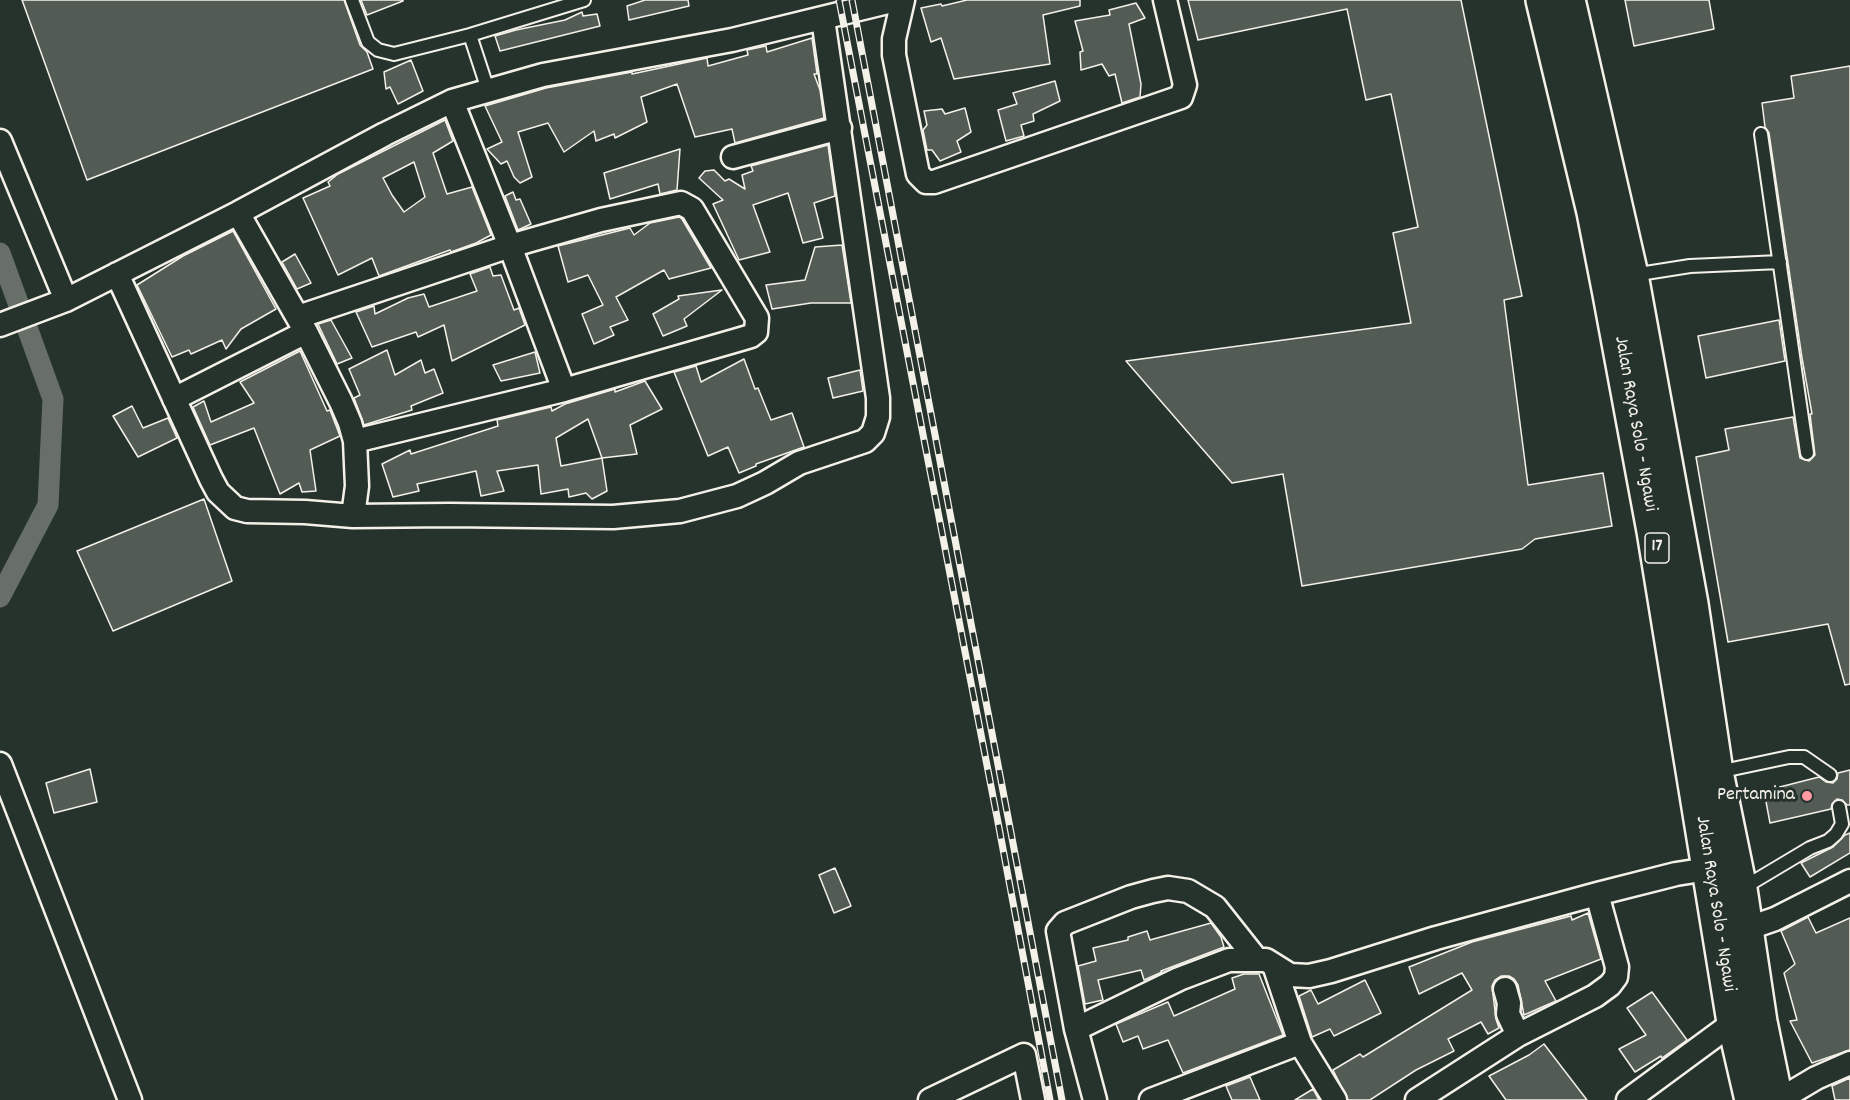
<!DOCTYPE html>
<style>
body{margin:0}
canvas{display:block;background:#26332d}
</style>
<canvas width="1850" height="1100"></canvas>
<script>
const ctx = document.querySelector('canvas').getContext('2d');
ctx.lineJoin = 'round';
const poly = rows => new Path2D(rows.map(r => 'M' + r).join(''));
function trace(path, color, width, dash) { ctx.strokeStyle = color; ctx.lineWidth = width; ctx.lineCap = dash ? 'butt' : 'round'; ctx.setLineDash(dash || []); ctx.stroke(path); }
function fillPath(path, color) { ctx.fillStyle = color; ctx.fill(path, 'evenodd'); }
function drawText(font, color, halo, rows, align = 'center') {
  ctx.font = font + ' Dekko,sans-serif'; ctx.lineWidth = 6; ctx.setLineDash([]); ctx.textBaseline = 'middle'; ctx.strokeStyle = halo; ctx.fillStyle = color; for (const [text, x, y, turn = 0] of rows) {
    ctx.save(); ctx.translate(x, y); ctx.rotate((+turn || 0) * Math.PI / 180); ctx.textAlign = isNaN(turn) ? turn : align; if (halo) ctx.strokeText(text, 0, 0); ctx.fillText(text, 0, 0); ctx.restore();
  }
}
trace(poly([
 [0,253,53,399,48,505,0,597]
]), '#676f68', 21);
const building = poly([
 [22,0,344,0,360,45,367,52,373,69,87,180,22,0],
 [361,0,403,0,403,1,367,15,361,0],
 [645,0,688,0,689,6,629,20,627,6,645,0],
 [967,0,1080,0,1080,6,1043,15,1050,64,954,79,941,38,931,42,921,8,941,4,942,6,967,0],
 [1188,0,1461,0,1522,296,1504,300,1528,485,1603,473,1612,526,1535,539,1522,549,1302,586,1283,474,1232,483,1126,361,1411,323,1393,233,1418,227,1391,94,1366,100,1347,9,1198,40,1188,0],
 [1625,0,1709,0,1714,29,1634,46,1625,0],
 [1136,3,1145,18,1129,24,1141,84,1140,97,1122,103,1115,74,1109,76,1102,64,1081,70,1080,52,1083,51,1075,21,1110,15,1109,10,1136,3],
 [582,12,583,16,597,14,600,26,500,51,495,36,516,30,565,20,582,12],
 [812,38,817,74,814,74,820,90,824,118,735,143,732,129,695,137,677,84,641,97,647,122,615,138,614,134,596,141,594,131,564,152,548,123,518,132,532,177,520,183,514,177,507,161,501,164,487,149,502,142,485,106,546,88,632,72,632,74,707,58,708,66,748,55,747,50,766,46,767,52,812,38],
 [411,60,423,91,398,104,390,87,386,89,384,72,411,60],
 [1850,66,1850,684,1845,685,1828,624,1728,642,1696,457,1729,450,1725,429,1793,417,1800,458,1809,461,1815,455,1810,414,1812,414,1802,358,1769,133,1765,127,1762,103,1794,98,1791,76,1850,66],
 [1055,81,1060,101,1033,114,1034,121,1021,125,1024,136,1006,141,998,110,1017,104,1013,93,1055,81],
 [965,108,971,132,957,141,961,152,940,161,932,150,927,150,923,130,927,125,924,111,942,109,945,114,965,108],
 [445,120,453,141,433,153,447,194,472,187,491,235,476,243,451,252,450,250,379,276,372,258,338,275,303,198,330,186,328,182,338,174,445,120],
 [414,162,425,197,404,212,392,195,383,178,414,162],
 [828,145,835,196,814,203,823,238,803,243,788,193,753,205,770,252,739,260,713,204,723,200,699,178,705,171,714,170,725,181,729,179,745,189,742,175,753,171,751,166,828,145],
 [680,149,677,190,660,194,658,184,610,199,604,173,680,149],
 [513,192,516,200,520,199,531,224,518,230,505,196,513,192],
 [679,217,682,219,711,268,669,279,664,270,616,297,628,320,610,327,614,335,594,344,582,314,603,305,588,275,568,282,558,246,630,228,634,235,650,223,679,217],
 [233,231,276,309,241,329,226,349,222,340,191,354,189,350,172,357,137,285,183,256,233,231],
 [842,245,851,303,811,303,772,309,766,285,805,280,815,247,842,245],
 [295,254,311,283,297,289,282,262,295,254],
 [490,267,493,276,501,275,514,310,519,308,525,325,452,361,444,325,418,337,416,332,372,347,356,312,374,306,375,314,408,298,424,294,429,307,477,291,470,274,490,267],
 [722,290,684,319,687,326,663,336,653,314,679,299,678,296,722,290],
 [331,320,352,358,337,364,318,324,331,320],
 [1779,320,1785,361,1706,378,1698,336,1779,320],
 [387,350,395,375,421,360,425,373,434,369,443,393,411,406,412,410,364,425,354,398,360,395,349,369,387,350],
 [300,351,327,411,330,410,340,436,310,450,316,491,302,492,299,483,280,494,254,428,210,445,193,407,204,401,211,422,254,403,240,382,300,351],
 [535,352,540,373,501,381,493,365,535,352],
 [744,359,755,389,758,388,771,420,792,413,804,447,756,464,756,466,739,473,728,447,708,456,674,372,696,366,701,382,744,359],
 [860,370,863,391,833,398,828,378,860,370],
 [645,381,662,409,630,425,637,454,602,458,607,491,592,499,586,493,569,497,568,489,541,494,538,465,497,471,504,491,481,496,476,471,417,484,419,491,393,497,382,464,410,450,411,454,498,426,497,420,551,407,552,411,565,404,615,389,615,392,645,381],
 [588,419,602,458,561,466,556,438,588,419],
 [132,406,143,428,168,418,177,438,138,457,113,416,132,406],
 [204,499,232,581,113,631,77,551,204,499],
 [90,769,97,802,54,813,46,783,90,769],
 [1850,770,1850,805,1847,805,1842,800,1837,799,1832,804,1831,809,1770,823,1764,791,1819,777,1826,782,1833,783,1837,779,1838,773,1850,770],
 [1850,833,1850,853,1810,877,1801,863,1833,847,1845,835,1850,833],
 [835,868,851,906,834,913,819,875,835,868],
 [1588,913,1601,959,1545,981,1556,1001,1524,1015,1518,985,1514,979,1509,976,1501,976,1495,980,1492,986,1496,1019,1499,1028,1488,1034,1481,1022,1448,1039,1454,1051,1416,1070,1370,1100,1348,1100,1333,1070,1360,1054,1363,1057,1472,990,1462,973,1419,994,1409,967,1472,942,1571,916,1572,920,1588,913],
 [1808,917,1816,933,1850,918,1850,1050,1812,1063,1790,1021,1797,1020,1784,973,1795,964,1781,931,1808,917],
 [1211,923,1221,937,1224,947,1161,971,1162,972,1144,980,1141,970,1098,980,1103,1000,1085,1004,1078,966,1096,961,1093,948,1128,940,1128,937,1147,931,1150,940,1211,923],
 [1244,974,1259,974,1283,1035,1183,1073,1168,1040,1143,1049,1138,1036,1123,1042,1116,1024,1168,1002,1174,1016,1235,989,1232,978,1244,974],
 [1365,980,1381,1013,1334,1036,1330,1029,1312,1037,1299,996,1311,990,1318,1004,1365,980],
 [1652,992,1687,1040,1662,1058,1661,1056,1635,1072,1619,1049,1646,1035,1627,1008,1652,992],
 [1544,1044,1587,1100,1506,1100,1489,1076,1529,1055,1544,1044],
 [1250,1077,1260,1100,1232,1100,1226,1086,1250,1077],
 [1850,1078,1850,1100,1835,1100,1832,1086,1850,1078],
 [1313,1089,1319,1100,1295,1100,1313,1089]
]);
fillPath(building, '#525c55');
trace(building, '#f4f1e8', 1.5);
const service = poly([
 [352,0,368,42,378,50,394,54,470,35,584,0],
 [470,35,488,90],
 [1761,134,1807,453],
 [1633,275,1690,266,1780,262],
 [1718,772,1789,757,1804,757,1830,775],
 [1743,888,1810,848,1828,841,1836,834,1842,824,1839,807]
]);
const minor = poly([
 [903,0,894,39,894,55,918,174,926,182,934,182,1181,97,1185,85,1165,0],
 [452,101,510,246,564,390],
 [0,141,66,300],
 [733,157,840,128],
 [238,213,306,332,341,402,350,423,355,441,357,486,353,516],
 [117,274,211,479,218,492,235,508,247,511,305,512,353,516,450,515,613,517,680,511,737,496,765,483,799,463,865,441,873,433,878,417,878,398,823,19],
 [298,317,510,246,601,220,681,203,692,209,757,318,756,332,751,336,741,339,564,390,355,441],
 [0,325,66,300,238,213,385,134,452,101,543,75,732,40,896,0],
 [174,399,306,332],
 [0,764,130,1100],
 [1746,929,1775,919,1850,881],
 [1274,965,1300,1043,1335,1100],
 [1505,989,1509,1003,1508,1014,1518,1035],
 [1076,1029,1179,979,1229,960,1266,960,1290,975,1309,976,1331,971,1436,938,1597,894,1676,874,1708,869],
 [930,1100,1024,1055,1033,1100],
 [1095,1100,1076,1029,1058,931,1065,923,1131,897,1153,891,1168,888,1188,891,1215,907,1257,960],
 [1151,1100,1300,1043],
 [1417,1100,1518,1035,1595,996,1610,985,1616,977,1617,967,1597,894],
 [1628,1100,1734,1022],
 [1779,1100,1816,1078,1850,1063]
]);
const trunk = poly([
 [1543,0,1594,212,1610,294,1654,531,1734,1022,1752,1100],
 [1568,0,1631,275,1691,604,1716,772,1740,889,1760,1022,1776,1100]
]);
trace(service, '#f4f1e8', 16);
trace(minor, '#f4f1e8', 27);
trace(trunk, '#f4f1e8', 38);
trace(service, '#26332d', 12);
trace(minor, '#26332d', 22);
trace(trunk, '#26332d', 33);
const rail = poly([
 [839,0,997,817,1050,1100],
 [852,0,1062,1100]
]);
trace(rail, '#f4f1e8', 7);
trace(rail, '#26332d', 4.5, [14]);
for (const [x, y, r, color] of [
 [1807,796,6,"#ff9aa2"]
]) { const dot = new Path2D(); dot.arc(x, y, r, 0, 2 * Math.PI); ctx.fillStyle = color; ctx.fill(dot); trace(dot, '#26332d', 2); }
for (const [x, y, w] of [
 [1657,548,24]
]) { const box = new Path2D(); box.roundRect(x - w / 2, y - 15, w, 30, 4.5); ctx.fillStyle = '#26332d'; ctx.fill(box); trace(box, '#f4f1e8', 1.5); }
drawText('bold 18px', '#f4f1e8', null, [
 ["17",1657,548]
]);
drawText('20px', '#f4f1e8', '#26332d', [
 ["Jalan Raya Solo - Ngawi",1634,424,80],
 ["Jalan Raya Solo - Ngawi",1714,904,81]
]);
drawText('20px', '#f4f1e8', '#26332d', [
 ["Pertamina",1795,796]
], 'right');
</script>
